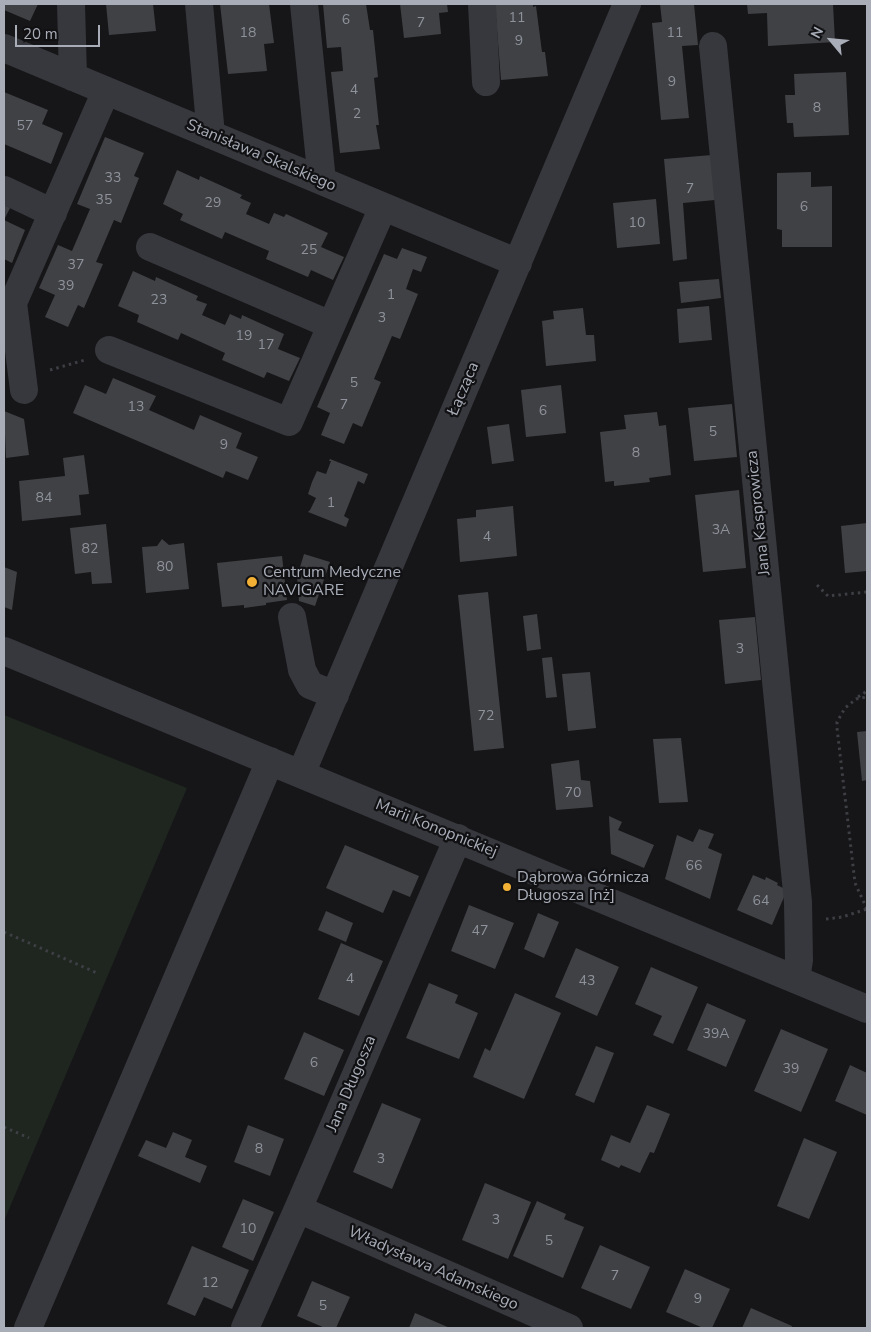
<!DOCTYPE html>
<meta charset="utf-8">
<style>
body{margin:0}
#map{position:relative;width:871px;height:1332px;overflow:hidden;background:#161618;font-family:"Nunito Sans",sans-serif}
canvas{display:block}
.frame{position:absolute;inset:0;border:5px solid #a8adb8;pointer-events:none}
.north{position:absolute;left:806px;top:15px;width:50px;height:50px;-webkit-text-stroke:4px #111113;paint-order:stroke;rotate:298deg;font-size:14px;font-weight:700;line-height:20px;text-align:center;color:#a8adb8}
.north::after{content:'';display:block;margin:auto;width:18px;height:22px;background:#a8adb8;clip-path:polygon(50% 0,100% 100%,50% 72%,0 100%)}
.scale{position:absolute;left:15px;top:25px;width:85px;height:22px;box-sizing:border-box;border:2px solid #a8adb8;border-top:0;padding-left:6px;font-size:15px;line-height:18px;white-space:nowrap;color:#a8adb8;-webkit-text-stroke:4px #111113;paint-order:stroke}
</style>
<div id="map">
<canvas width="871" height="1332"></canvas>
<div class="frame"></div>
<div class="north">N</div>
<div class="scale">20 m</div>
</div>
<script>
const ctx = document.querySelector('canvas').getContext('2d');
ctx.lineJoin = 'round';
function fillPath(path, color) { ctx.fillStyle = color; ctx.fill(path, 'evenodd'); }
const poly = rows => new Path2D(rows.map(r => 'M' + r).join(''));
function trace(path, color, width, dash) { ctx.strokeStyle = color; ctx.lineWidth = width; ctx.lineCap = dash ? 'butt' : 'round'; ctx.setLineDash(dash || []); ctx.stroke(path); }
function drawText(font, color, halo, rows, align = 'center') {
  ctx.font = font + ' "Nunito Sans",sans-serif'; ctx.lineWidth = 4.5; ctx.setLineDash([]); ctx.textBaseline = 'middle'; ctx.strokeStyle = halo; ctx.fillStyle = color; for (const [text, x, y, turn = 0] of rows) {
    ctx.save(); ctx.translate(x, y); ctx.rotate((+turn || 0) * Math.PI / 180); ctx.textAlign = isNaN(turn) ? turn : align; if (halo) ctx.strokeText(text, 0, 0); ctx.fillText(text, 0, 0); ctx.restore();
  }
}
fillPath(poly([
 [4,715,187,788,4,1221]
]), '#1e261f');
fillPath(poly([
 [4,4,38,4,30,21,4,10],
 [106,4,153,4,156,31,109,35],
 [220,4,269,4,274,43,264,44,267,71,228,74],
 [323,4,366,4,370,30,373,30,378,77,374,78,379,125,376,125,380,149,340,153,331,72,343,71,341,47,327,48],
 [400,4,447,4,448,12,439,13,441,34,404,38],
 [495,4,533,4,533,7,536,6,542,52,545,52,548,76,501,80],
 [660,4,694,4,698,45,682,46,689,118,661,120,652,23,662,22],
 [747,4,833,4,835,42,768,46,767,13,748,14],
 [846,72,849,135,794,137,793,123,787,123,785,95,795,95,794,74],
 [4,92,48,110,42,124,63,133,51,164,4,144],
 [105,137,144,153,134,176,139,178,121,223,114,220,96,262,103,264,84,308,78,305,68,327,45,317,55,295,39,288,58,245,72,251,90,209,77,204],
 [712,155,715,200,683,203,687,259,673,261,664,159],
 [177,170,199,180,200,176,242,195,240,198,251,203,246,214,269,224,274,213,284,217,286,214,328,233,321,247,344,257,333,280,311,270,308,277,266,259,269,251,225,232,222,239,180,220,183,214,163,204],
 [811,172,811,187,832,186,832,247,782,247,782,230,777,229,777,173],
 [656,199,660,244,617,248,613,203],
 [4,205,10,208,4,220,25,230,12,263,4,259],
 [402,248,427,257,421,272,413,269,406,289,418,294,400,339,392,336,374,379,381,382,362,427,353,423,344,444,321,435,330,413,317,407,384,254,397,259],
 [133,271,155,281,156,277,198,296,196,300,207,304,202,315,225,325,230,314,241,319,242,315,284,334,278,349,300,358,289,381,267,372,264,378,222,360,225,353,181,333,178,340,137,322,139,315,118,306],
 [719,279,721,298,681,303,679,282],
 [709,306,712,340,679,343,677,309],
 [583,308,586,335,594,335,596,361,546,366,542,321,554,319,553,311],
 [113,378,156,396,149,410,194,430,200,415,242,433,236,448,258,457,248,480,226,471,223,478,73,413,85,385,106,394],
 [561,385,566,433,526,437,521,390],
 [732,404,737,457,694,461,688,408],
 [4,411,24,419,29,455,6,458],
 [657,412,659,426,666,425,671,475,649,478,650,482,614,486,614,481,605,482,600,432,626,429,624,415],
 [509,424,514,461,492,464,487,427],
 [84,455,89,494,79,495,81,515,22,521,19,481,65,476,63,458],
 [330,459,368,474,364,484,358,481,344,516,349,519,346,527,308,512,310,510,316,498,308,494,312,482,317,471,326,474,331,461,329,461],
 [739,490,746,568,703,572,695,495],
 [513,506,517,556,460,562,457,519,476,517,476,510],
 [867,523,867,571,845,573,841,526],
 [106,524,112,583,92,584,91,572,75,574,70,528],
 [162,539,169,545,184,543,189,589,146,593,142,547,157,546],
 [304,554,330,562,315,606,299,601,297,577],
 [282,556,287,600,266,603,266,605,244,608,244,605,222,607,217,563],
 [4,567,17,572,12,610,4,607],
 [488,592,504,748,474,751,458,595],
 [537,614,541,649,527,651,523,616],
 [755,617,761,680,725,684,719,620],
 [552,657,557,697,546,698,542,658],
 [590,672,596,728,568,731,562,674],
 [867,731,867,780,862,781,857,732],
 [681,738,688,802,659,803,653,739],
 [579,760,581,780,590,781,593,807,556,810,551,764],
 [609,816,622,822,618,830,654,845,644,868,611,854],
 [699,829,714,834,708,848,722,854,710,899,665,879,677,835,693,842],
 [345,845,419,876,410,897,393,890,383,913,326,888],
 [753,875,765,880,766,877,778,883,777,885,787,890,772,925,737,910],
 [469,905,514,923,495,969,451,951],
 [326,911,353,923,346,942,318,930],
 [538,913,559,922,544,958,524,949],
 [341,943,383,961,359,1016,318,999],
 [576,948,619,967,597,1016,555,997],
 [651,967,698,987,673,1044,653,1035,662,1016,635,1004],
 [429,983,458,995,455,1003,478,1013,459,1059,406,1038],
 [515,993,561,1013,524,1099,473,1077,485,1048,490,1051],
 [707,1003,746,1020,726,1067,687,1050],
 [781,1029,828,1049,801,1112,754,1091],
 [304,1032,344,1050,324,1096,284,1079],
 [596,1046,614,1053,594,1103,575,1095],
 [850,1065,867,1073,867,1115,835,1101],
 [382,1103,421,1119,392,1189,353,1172],
 [647,1105,670,1114,654,1153,650,1152,640,1173,621,1165,619,1168,601,1160,611,1135,630,1143],
 [248,1125,284,1139,270,1176,234,1162],
 [173,1132,192,1140,185,1157,207,1166,200,1183,138,1156,146,1140,166,1148],
 [804,1138,837,1152,809,1219,777,1206],
 [485,1183,531,1202,508,1259,462,1240],
 [243,1199,274,1212,253,1261,222,1247],
 [537,1201,566,1214,564,1219,584,1227,563,1278,513,1256],
 [600,1245,650,1267,631,1309,581,1288],
 [192,1246,249,1270,232,1309,204,1297,195,1316,167,1304],
 [685,1269,730,1289,712,1328,703,1328,666,1312],
 [312,1281,350,1297,336,1328,325,1328,297,1316],
 [751,1308,792,1326,791,1328,742,1328],
 [415,1313,450,1328,409,1328]
]), '#404145');
trace(poly([
 [50,370,85,360],
 [817,585,828,596,867,592],
 [858,697,867,691],
 [867,909,855,883,837,728,837,722,845,708,856,699,867,697],
 [826,919,842,917,867,909],
 [4,932,97,973],
 [4,1127,29,1138]
]), '#3d3f44', 3, [2.5, 4]);
trace(poly([
 [71,4,73,77],
 [199,4,211,135],
 [304,4,322,181],
 [482,4,486,82],
 [713,46,798,902,799,960,796,979],
 [4,48,518,263],
 [4,190,53,213],
 [150,247,331,325],
 [109,350,289,422,383,207],
 [24,390,13,303,106,91],
 [292,617,302,670,310,685,335,695],
 [4,651,867,1009],
 [301,774,627,4],
 [298,1209,569,1328],
 [28,1328,270,761],
 [245,1328,298,1209,458,838]
]), '#37383d', 28);
for (const [x, y, r, color] of [
 [252,582,6,"#f2b134"],
 [507,887,5,"#f2b134"]
]) { const dot = new Path2D(); dot.arc(x, y, r, 0, 2 * Math.PI); ctx.fillStyle = color; ctx.fill(dot); trace(dot, '#111113', 2); }
drawText('14px', '#8e929b', null, [
 ["11",517,19],
 ["6",346,21],
 ["7",421,24],
 ["18",248,34],
 ["11",675,34],
 ["9",519,42],
 ["9",672,83],
 ["4",354,91],
 ["8",817,109],
 ["2",357,115],
 ["57",25,127],
 ["33",113,179],
 ["7",690,190],
 ["35",104,201],
 ["29",213,204],
 ["6",804,208],
 ["10",637,224],
 ["25",309,251],
 ["37",76,266],
 ["39",66,287],
 ["1",391,296],
 ["23",159,301],
 ["3",382,319],
 ["19",244,337],
 ["17",266,346],
 ["5",354,384],
 ["7",344,406],
 ["13",136,408],
 ["6",543,412],
 ["5",713,433],
 ["9",224,446],
 ["8",636,454],
 ["84",44,499],
 ["1",331,504],
 ["3A",721,531],
 ["4",487,538],
 ["82",90,550],
 ["80",165,568],
 ["3",740,650],
 ["72",486,717],
 ["70",573,794],
 ["66",694,867],
 ["64",761,902],
 ["47",480,932],
 ["4",350,980],
 ["43",587,982],
 ["39A",716,1035],
 ["6",314,1064],
 ["39",791,1070],
 ["8",259,1150],
 ["3",381,1160],
 ["3",496,1221],
 ["10",248,1230],
 ["5",549,1242],
 ["7",615,1277],
 ["12",210,1284],
 ["9",698,1300],
 ["5",323,1307]
]);
drawText('16px', '#a8adb8', '#111113', [
 ["Stanisława Skalskiego",261,156,23],
 ["Łącząca",464,389,-67],
 ["Jana Kasprowicza",759,513,-96],
 ["Marii Konopnickiej",436,829,22],
 ["Jana Długosza",352,1084,-67],
 ["Władysława Adamskiego",433,1269,24]
]);
drawText('16px', '#a8adb8', '#111113', [
 ["Centrum Medyczne",263,573],
 ["NAVIGARE",263,591],
 ["Dąbrowa Górnicza",517,878],
 ["Długosza [nż]",517,896]
], 'left');
</script>
